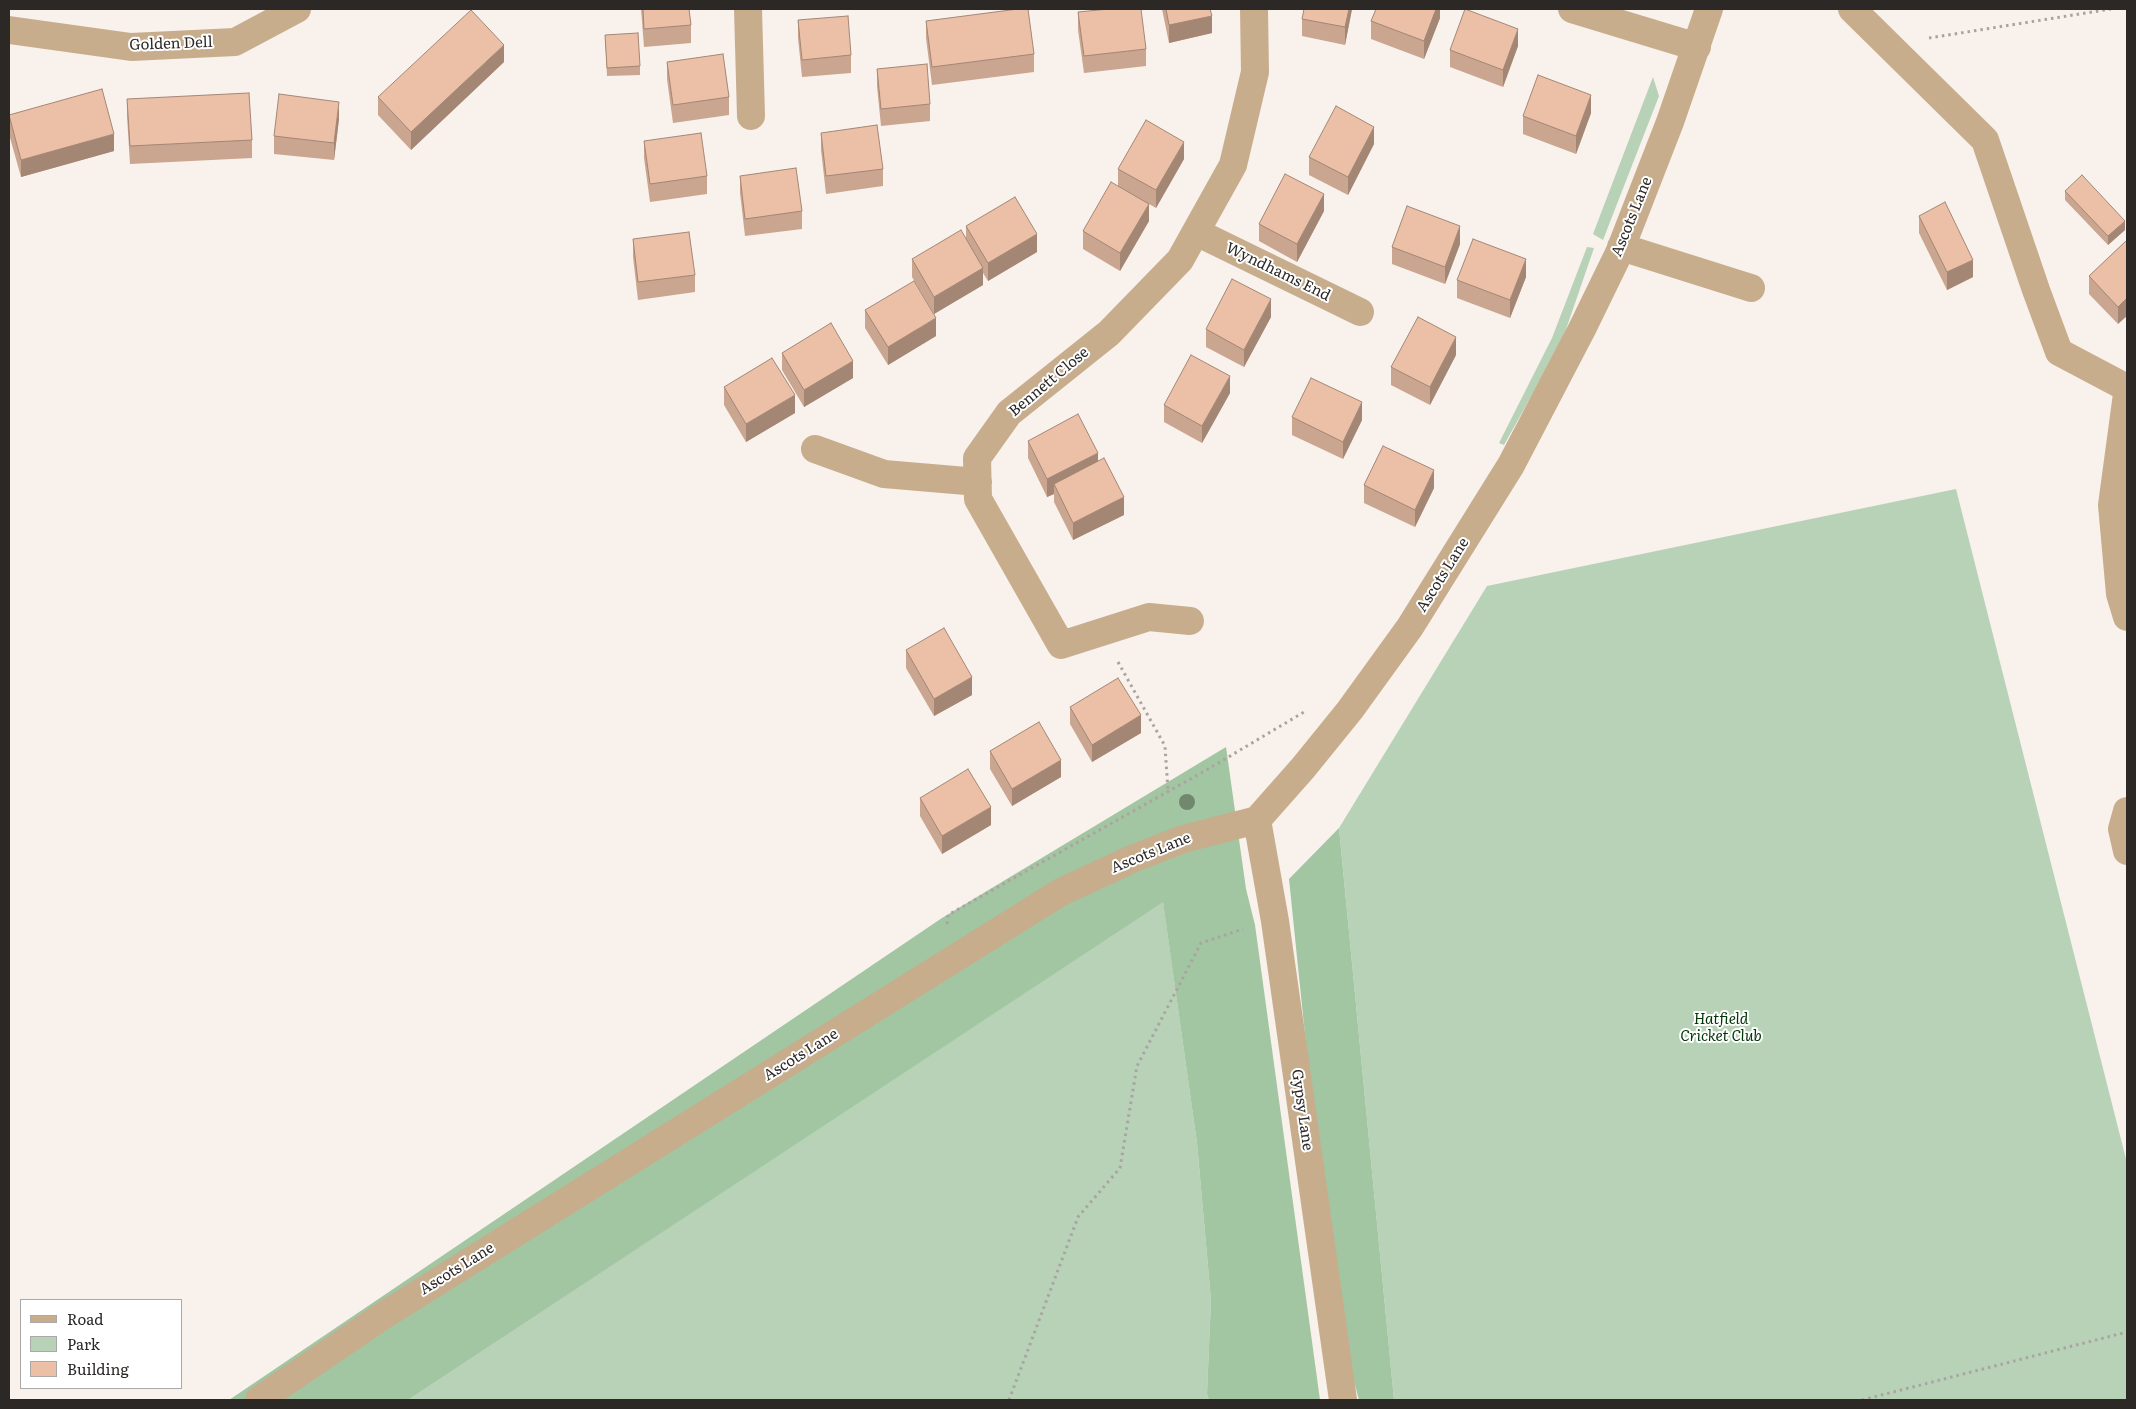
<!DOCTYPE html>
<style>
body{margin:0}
#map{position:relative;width:2136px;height:1409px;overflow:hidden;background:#f8f1ec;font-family:Literata,serif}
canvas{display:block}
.frame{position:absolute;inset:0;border:10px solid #2b2826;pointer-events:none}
.legend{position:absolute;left:20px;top:1299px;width:162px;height:90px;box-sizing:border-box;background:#fff;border:1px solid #aaa9a8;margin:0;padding:6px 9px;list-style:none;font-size:15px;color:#2b2826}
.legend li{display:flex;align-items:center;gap:10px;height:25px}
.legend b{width:25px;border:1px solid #aaa9a8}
</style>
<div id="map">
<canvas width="2136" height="1409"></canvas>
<div class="frame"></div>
<ul class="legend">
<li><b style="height:6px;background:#c7ad8c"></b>Road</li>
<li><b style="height:14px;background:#b7d2b7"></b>Park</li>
<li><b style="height:14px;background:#ebc0a7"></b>Building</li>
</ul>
</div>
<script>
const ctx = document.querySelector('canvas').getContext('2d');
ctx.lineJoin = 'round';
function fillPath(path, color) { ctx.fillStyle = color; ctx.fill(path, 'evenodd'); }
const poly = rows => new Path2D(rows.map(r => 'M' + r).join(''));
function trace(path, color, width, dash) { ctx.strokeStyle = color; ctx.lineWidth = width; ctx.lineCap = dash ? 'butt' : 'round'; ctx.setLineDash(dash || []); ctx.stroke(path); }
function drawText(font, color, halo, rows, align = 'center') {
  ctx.font = font + ' Literata,serif'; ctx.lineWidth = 4; ctx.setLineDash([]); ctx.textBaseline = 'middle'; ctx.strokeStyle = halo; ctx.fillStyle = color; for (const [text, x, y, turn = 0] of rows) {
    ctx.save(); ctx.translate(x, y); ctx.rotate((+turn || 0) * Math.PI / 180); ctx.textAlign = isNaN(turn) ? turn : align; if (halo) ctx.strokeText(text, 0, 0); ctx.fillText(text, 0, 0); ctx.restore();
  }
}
fillPath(poly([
 [1653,77,1659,96,1603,240,1593,234],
 [1587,247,1594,248,1562,341,1504,445,1499,443,1552,338],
 [1956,489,2127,1163,2127,1400,1394,1400,1339,828,1487,586],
 [1163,901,1197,1143,1211,1300,1207,1394,1209,1400,408,1400]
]), '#b7d2b7');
fillPath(poly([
 [1226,747,1246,889,1255,925,1320,1400,1209,1400,1207,1394,1211,1300,1197,1143,1163,902,408,1400,229,1400,942,918],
 [1339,828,1394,1400,1359,1400,1351,1370,1313,1113,1289,879]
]), '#a2c5a2');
trace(poly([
 [1929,38,2111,9],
 [1118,662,1165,746,1168,791],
 [947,924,948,915,1210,768,1304,712],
 [1009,1400,1078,1217,1120,1168,1137,1066,1201,943,1243,929],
 [1862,1400,2127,1332]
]), '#aaa4a0', 3, [2.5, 4]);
trace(poly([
 [748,9,751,116],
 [1572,9,1697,47],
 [1852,9,1985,140,2036,290,2059,352,2127,388],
 [9,30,131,47,235,42,297,9],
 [1196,232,1360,312],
 [1621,247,1751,288],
 [2127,394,2112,505,2120,594,2127,617],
 [815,449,884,474,978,482],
 [1190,621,1149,617,1061,645,978,499,977,458,1009,413,1109,333,1180,260,1233,165,1255,72,1254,9],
 [2127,811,2122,829,2127,851],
 [1257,820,1275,921,1343,1400],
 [259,1400,381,1317,1061,892,1132,859,1183,839,1257,820,1303,768,1350,710,1410,627,1511,465,1582,329,1619,253,1670,122,1709,9]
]), '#c7ad8c', 28);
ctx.fillStyle = '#70896e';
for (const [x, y] of [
 [1187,802]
]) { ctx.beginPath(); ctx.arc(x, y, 8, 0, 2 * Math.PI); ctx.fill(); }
fillPath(poly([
 [641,9,689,9,691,25,691,43,644,47],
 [1162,9,1210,9,1212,33,1169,43],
 [1352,9,1345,45,1302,36,1302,19],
 [1440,9,1440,18,1424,59,1371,39,1371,21],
 [1078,12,1146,49,1146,66,1084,73,1078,30],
 [798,20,851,55,851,73,802,77,798,38],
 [926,21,1034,54,1034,72,932,85,926,38],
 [605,35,640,66,640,75,607,76],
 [1518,46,1503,87,1450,67,1450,50],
 [504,62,411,150,378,115,378,97],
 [667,62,729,97,729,115,673,123,667,79],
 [877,69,930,104,930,121,881,126,877,86],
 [127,99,252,140,252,158,130,164,127,116],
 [1591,113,1576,154,1523,134,1523,116],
 [9,115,114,151,21,177,9,134],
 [339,119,334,160,274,154,274,136],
 [821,133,883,169,883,186,826,194,821,150],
 [644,141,707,176,707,194,650,202,644,158],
 [1374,144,1348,195,1309,175,1309,157],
 [1184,159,1156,208,1149,204,1149,221,1120,271,1083,249,1083,231,1118,186,1118,169],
 [740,176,802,211,802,229,745,236,740,193],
 [2065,191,2125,230,2108,245,2065,200],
 [1324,211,1297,262,1259,241,1259,224],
 [1919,216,1973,277,1947,290,1919,233],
 [966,226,1037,252,988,281,983,273,983,285,934,314,912,277,912,259,966,238],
 [633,239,695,275,695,292,638,300,633,257],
 [2127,240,2118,324,2089,294,2089,276],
 [1460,244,1445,284,1392,264,1392,247],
 [1526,277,1510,318,1457,298,1457,280],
 [865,310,936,336,888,365,865,328],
 [1271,317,1244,367,1206,347,1206,329],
 [782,353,853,378,804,407,782,370],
 [1456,355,1430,405,1391,385,1391,367],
 [724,387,795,413,746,442,724,405],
 [1230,393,1202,443,1164,422,1164,405],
 [1292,417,1362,420,1343,459,1292,435],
 [1028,441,1098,461,1124,515,1073,540,1054,502,1054,494,1047,497,1028,458],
 [1364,485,1434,488,1415,527,1364,503],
 [906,650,972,695,934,716,906,668],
 [1070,707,1141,733,1092,762,1070,724],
 [990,751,1061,777,1012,806,990,769],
 [920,798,991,825,942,854,920,816]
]), '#caa590');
fillPath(poly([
 [1349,9,1352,9,1345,45,1345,27],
 [1436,9,1440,9,1440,18,1424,59,1424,41],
 [1212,16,1212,33,1169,43,1169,25],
 [1518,29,1518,46,1503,87,1503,70],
 [504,45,504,62,411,150,411,132],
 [1591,95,1591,113,1576,154,1576,136],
 [339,102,339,119,334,160,334,143],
 [1374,127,1374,144,1348,195,1348,177],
 [114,134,114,151,21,177,21,160],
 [1184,142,1184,159,1156,208,1156,190],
 [1324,194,1324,211,1297,262,1297,244],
 [1149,204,1149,221,1120,271,1120,253],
 [2125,221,2125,230,2108,245,2108,236],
 [1460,226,1460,244,1445,284,1445,267],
 [1037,234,1037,252,988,281,988,263],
 [1526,259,1526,277,1510,318,1510,300],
 [1973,260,1973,277,1947,290,1947,272],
 [983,268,983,285,934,314,934,297],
 [2127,298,2127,316,2118,324,2118,307],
 [1271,299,1271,317,1244,367,1244,350],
 [936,318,936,336,888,365,888,347],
 [1456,337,1456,355,1430,405,1430,387],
 [853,361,853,378,804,407,804,390],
 [1230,376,1230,393,1202,443,1202,426],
 [795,395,795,413,746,442,746,424],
 [1362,402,1362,420,1343,459,1343,442],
 [1098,453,1098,471,1054,484,1054,494,1047,497,1047,479],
 [1434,470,1434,488,1415,527,1415,510],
 [1124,497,1124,515,1073,540,1073,523],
 [972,677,972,695,934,716,934,699],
 [1141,715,1141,733,1092,762,1092,745],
 [1061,760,1061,777,1012,806,1012,789],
 [991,807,991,825,942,854,942,836]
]), '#a48675');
const building = poly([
 [643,9,689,9,691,25,644,29,643,9],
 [1018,9,1028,9,1034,54,932,67,926,21,1018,9],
 [1109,9,1141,9,1146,49,1084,56,1078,12,1109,9],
 [1166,9,1210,9,1212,16,1169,25,1166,9],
 [1304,9,1349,9,1345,27,1302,19,1304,9],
 [1376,9,1436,9,1424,41,1371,21,1376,9],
 [1465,9,1518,29,1503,70,1450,50,1465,9],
 [471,10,504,45,411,132,378,97,471,10],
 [848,16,851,55,802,60,798,20,848,16],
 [638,33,640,66,607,68,605,35,638,33],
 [723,54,729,97,673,105,667,62,723,54],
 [927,64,930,104,881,109,877,69,927,64],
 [1538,75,1591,95,1576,136,1523,116,1538,75],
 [102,89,114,134,21,160,9,115,102,89],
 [249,93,252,140,130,146,127,99,249,93],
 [279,94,339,102,334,143,274,136,279,94],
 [1336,106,1374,127,1348,177,1309,157,1336,106],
 [1146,120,1184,142,1156,190,1118,169,1146,120],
 [877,125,883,169,826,176,821,133,877,125],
 [701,133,707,176,650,184,644,141,701,133],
 [796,168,802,211,745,219,740,176,796,168],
 [1285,174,1324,194,1297,244,1259,224,1285,174],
 [2082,175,2125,221,2108,236,2065,191,2082,175],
 [1111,182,1149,204,1120,253,1083,231,1111,182],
 [1015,197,1037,234,988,263,966,226,1015,197],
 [1945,202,1973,260,1947,272,1919,216,1945,202],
 [1407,206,1460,226,1445,267,1392,247,1407,206],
 [961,230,983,268,934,297,912,259,961,230],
 [689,232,695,275,638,282,633,239,689,232],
 [1473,239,1526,259,1510,300,1457,280,1473,239],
 [2127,240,2127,298,2118,307,2089,276,2127,240],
 [1232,279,1271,299,1244,350,1206,329,1232,279],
 [914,281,936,318,888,347,865,310,914,281],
 [1418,317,1456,337,1430,387,1391,367,1418,317],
 [831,323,853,361,804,390,782,353,831,323],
 [1191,355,1230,376,1202,426,1164,405,1191,355],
 [772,358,795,395,746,424,724,387,772,358],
 [1311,378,1362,402,1343,442,1292,417,1311,378],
 [1078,414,1098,453,1047,479,1028,441,1078,414],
 [1383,446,1434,470,1415,510,1364,485,1383,446],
 [1104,458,1124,497,1073,523,1054,484,1104,458],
 [944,628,972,677,934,699,906,650,944,628],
 [1118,678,1141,715,1092,745,1070,707,1118,678],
 [1039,722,1061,760,1012,789,990,751,1039,722],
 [968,769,991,807,942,836,920,798,968,769]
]);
fillPath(building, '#ebc0a7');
trace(building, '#a48675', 1);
drawText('15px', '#2b2826', '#fff', [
 ["Golden Dell",171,44,-2],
 ["Ascots Lane",1632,217,-68],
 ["Wyndhams End",1278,272,26],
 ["Bennett Close",1049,382,-40],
 ["Ascots Lane",1443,575,-58],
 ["Ascots Lane",1151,853,-22],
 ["Ascots Lane",801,1055,-32],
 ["Gypsy Lane",1302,1110,82],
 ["Ascots Lane",457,1269,-32]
]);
drawText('italic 15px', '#003406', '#fff', [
 ["Hatfield",1721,1020],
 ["Cricket Club",1721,1037]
]);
</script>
